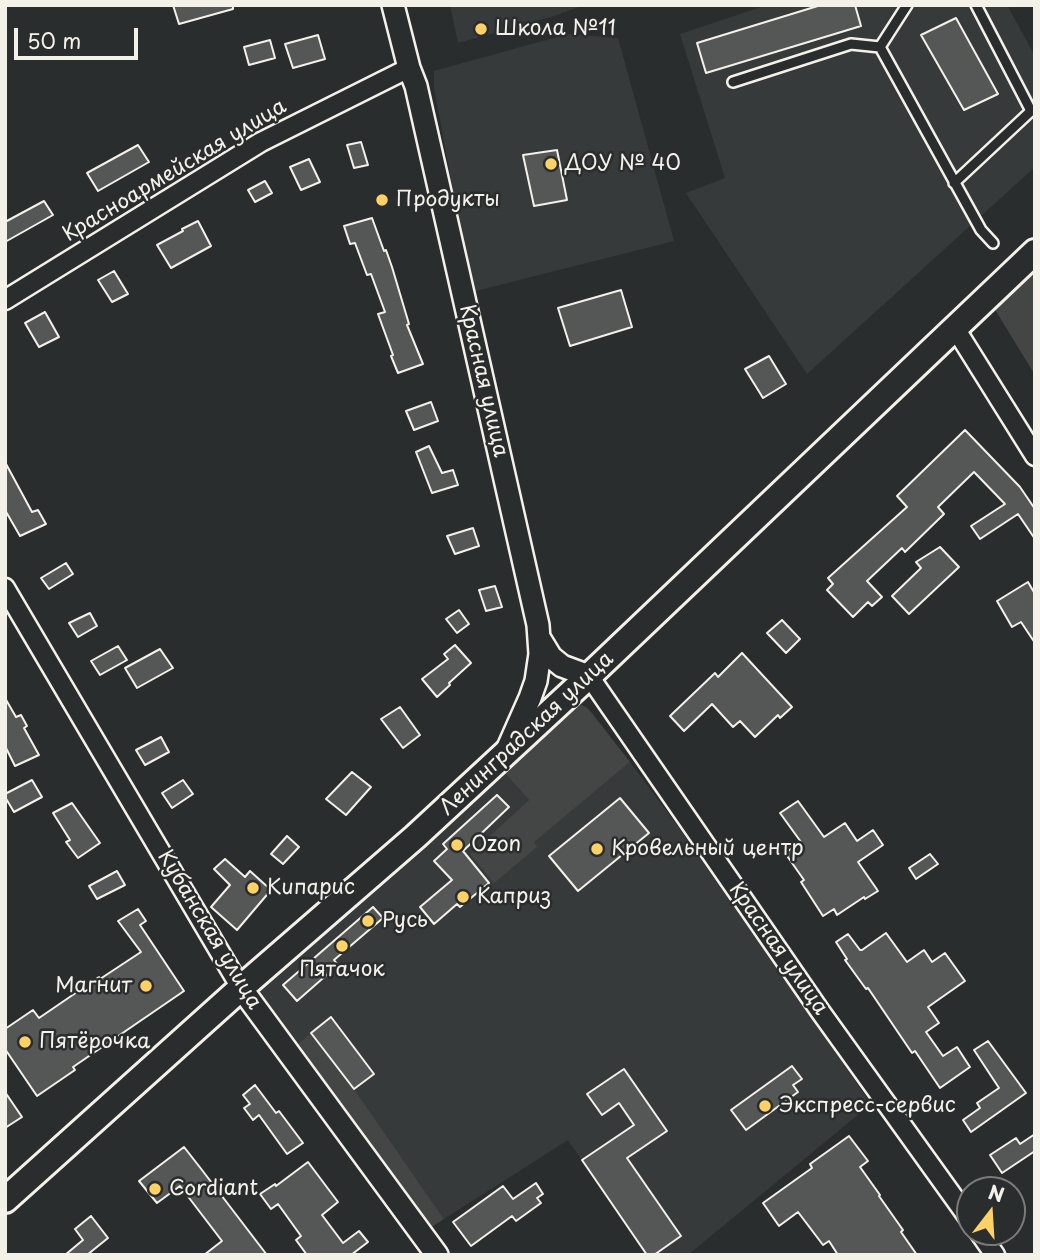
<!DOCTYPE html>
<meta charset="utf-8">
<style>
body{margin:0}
#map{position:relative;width:1040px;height:1260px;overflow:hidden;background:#2a2d2e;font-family:"Playpen Sans",sans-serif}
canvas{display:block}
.frame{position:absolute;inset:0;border:7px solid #f4f1e8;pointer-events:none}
.north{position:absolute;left:956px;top:1176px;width:70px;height:70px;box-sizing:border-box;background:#2a2d2e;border:2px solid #7b7b78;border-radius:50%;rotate:17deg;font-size:19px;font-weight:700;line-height:28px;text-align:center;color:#f4f1e8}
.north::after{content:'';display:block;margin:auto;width:24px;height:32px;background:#ffd166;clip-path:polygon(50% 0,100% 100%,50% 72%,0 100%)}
.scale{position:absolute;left:14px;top:28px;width:124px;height:32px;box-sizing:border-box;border:4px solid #f4f1e8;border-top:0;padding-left:9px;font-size:21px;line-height:24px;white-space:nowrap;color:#f4f1e8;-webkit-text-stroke:5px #2a2d2e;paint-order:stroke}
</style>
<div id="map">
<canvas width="1040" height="1260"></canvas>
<div class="frame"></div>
<div class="north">N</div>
<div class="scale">50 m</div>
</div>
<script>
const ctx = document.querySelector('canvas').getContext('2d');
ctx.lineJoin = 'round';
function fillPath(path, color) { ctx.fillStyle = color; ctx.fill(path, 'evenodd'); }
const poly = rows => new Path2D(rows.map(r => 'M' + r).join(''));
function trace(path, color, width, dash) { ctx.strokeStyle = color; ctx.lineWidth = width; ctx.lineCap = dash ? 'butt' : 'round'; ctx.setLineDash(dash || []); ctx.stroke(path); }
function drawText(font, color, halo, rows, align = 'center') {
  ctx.font = font + ' "Playpen Sans",sans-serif'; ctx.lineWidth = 5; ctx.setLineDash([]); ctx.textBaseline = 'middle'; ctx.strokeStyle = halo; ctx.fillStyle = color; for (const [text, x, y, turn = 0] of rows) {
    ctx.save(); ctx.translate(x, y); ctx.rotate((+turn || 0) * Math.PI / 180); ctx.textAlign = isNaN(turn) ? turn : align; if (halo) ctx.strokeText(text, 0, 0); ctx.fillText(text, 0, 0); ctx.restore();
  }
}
fillPath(poly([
 [450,5,584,5,554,16,458,43],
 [767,5,1007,5,1035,56,1035,167,807,374,686,193,725,178,680,34],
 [568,34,618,38,674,241,472,292,434,88,434,71],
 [630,762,679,828,871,1104,688,1255,647,1255,568,1140,444,1219,354,1089,311,1033,298,1044,254,989,504,772,529,800,470,854,536,846,533,842]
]), '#373a3a');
fillPath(poly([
 [1035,271,1035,375,994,308],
 [581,705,586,707,591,712,630,762,534,842,537,847,494,883,470,854,529,800,504,772,577,706],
 [311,1033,354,1089,444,1219,430,1228,298,1044]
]), '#444645');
const building = poly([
 [173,5,233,5,233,9,179,24,173,5],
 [821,5,855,5,861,26,706,73,697,43,821,5],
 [956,18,998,94,964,110,921,35,956,18],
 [318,35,325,59,293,68,285,44,318,35],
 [270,40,275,58,249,65,244,47,270,40],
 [361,142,368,165,354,168,347,145,361,142],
 [138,145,149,162,98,191,87,173,138,145],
 [557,150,567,200,534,206,523,155,557,150],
 [309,159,320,182,301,190,290,167,309,159],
 [265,181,272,193,255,202,248,190,265,181],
 [44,201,53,215,5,242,5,222,44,201],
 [372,218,384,251,386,250,392,267,409,324,407,325,423,364,398,373,391,356,393,355,378,314,385,312,371,274,367,275,355,243,350,244,344,226,372,218],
 [198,221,211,246,171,268,157,245,183,231,182,229,198,221],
 [114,271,128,294,112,302,98,280,114,271],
 [621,290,632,327,570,346,558,308,621,290],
 [45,312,59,337,39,347,25,323,45,312],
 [769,356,786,384,763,398,745,369,769,356],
 [431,402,438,421,414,430,406,411,431,402],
 [965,430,1020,487,1035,509,1035,539,1018,514,980,539,971,526,1005,504,974,472,938,507,944,514,905,552,902,548,867,581,882,597,872,606,868,602,853,617,827,590,833,584,828,578,907,507,897,496,965,430],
 [429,446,442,473,453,470,458,485,432,493,416,452,429,446],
 [5,462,32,512,38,510,46,524,20,536,5,510,5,462],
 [473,528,479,546,455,554,447,536,473,528],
 [940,547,959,567,909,614,892,596,921,568,916,562,940,547],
 [66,563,73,574,49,589,41,578,66,563],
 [1028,582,1035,594,1035,643,1021,622,1012,627,997,601,1028,582],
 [495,586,502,607,486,611,479,590,495,586],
 [459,610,469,624,457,633,446,619,459,610],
 [90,613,97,626,78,637,69,623,90,613],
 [782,620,800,639,786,653,767,633,782,620],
 [455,645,471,663,449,683,450,685,437,697,422,679,448,659,444,654,455,645],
 [118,646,127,660,100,675,91,661,118,646],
 [160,649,173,668,137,688,125,668,160,649],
 [742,653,792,707,780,718,778,715,755,737,740,721,733,727,712,704,684,731,670,716,715,673,718,677,742,653],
 [5,698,16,717,21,715,27,726,24,728,39,755,15,766,5,746,5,698],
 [400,707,420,735,403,748,381,719,400,707],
 [161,737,169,752,145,765,136,750,161,737],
 [352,772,371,787,346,815,326,799,352,772],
 [32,780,42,797,14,812,5,797,5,794,32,780],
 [183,780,193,794,172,808,162,793,183,780],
 [497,795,509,807,463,851,489,883,460,907,457,904,434,924,420,907,452,880,434,861,447,849,443,844,497,795],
 [620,798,649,833,578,891,549,856,620,798],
 [798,801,824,837,845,823,857,841,873,830,883,845,858,862,878,891,865,899,864,897,837,915,834,909,823,916,801,882,804,880,785,853,801,842,780,813,798,801],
 [72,803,100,843,78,858,66,842,70,840,53,813,72,803],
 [287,836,299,847,283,864,271,854,287,836],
 [930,854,938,864,916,879,909,868,930,854],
 [225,859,245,877,250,871,271,890,237,930,211,907,230,885,214,869,225,859],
 [117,871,125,885,97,899,89,886,117,871],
 [373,907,383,918,334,960,338,965,297,1001,283,985,373,907],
 [138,909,146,921,140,925,184,991,73,1067,75,1070,37,1096,5,1049,5,1029,33,1010,39,1018,99,977,100,979,141,952,118,921,138,909],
 [886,933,907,962,924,950,932,962,945,953,965,981,928,1007,939,1023,926,1032,943,1056,957,1047,970,1067,940,1088,915,1051,912,1053,868,988,866,989,845,960,847,959,836,942,848,934,860,950,862,950,886,933],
 [331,1017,374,1074,354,1089,311,1033,331,1017],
 [988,1041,1026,1093,971,1132,963,1120,980,1108,977,1103,999,1088,974,1050,988,1041],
 [792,1066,802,1079,793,1085,798,1092,746,1130,731,1110,792,1066],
 [624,1069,667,1131,627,1158,681,1236,654,1255,647,1255,582,1160,634,1125,619,1103,602,1115,587,1094,624,1069],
 [255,1085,276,1113,279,1111,303,1143,287,1154,259,1115,253,1120,244,1108,250,1104,243,1095,255,1085],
 [5,1092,22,1117,5,1128,5,1092],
 [1035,1134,1035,1151,1002,1173,990,1155,1016,1138,1020,1144,1035,1134],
 [849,1136,868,1161,860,1167,880,1195,879,1196,903,1230,901,1232,917,1255,838,1255,829,1241,823,1245,798,1212,779,1226,763,1203,812,1168,810,1164,849,1136],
 [184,1147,202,1170,267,1255,204,1255,222,1241,180,1186,157,1203,139,1181,184,1147],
 [308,1162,338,1202,322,1215,343,1243,359,1231,368,1242,351,1255,307,1255,296,1240,301,1236,278,1204,271,1209,260,1194,275,1184,276,1186,308,1162],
 [536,1183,543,1194,537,1198,541,1203,516,1221,512,1216,471,1246,453,1222,503,1186,513,1199,536,1183],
 [91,1216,108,1238,87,1255,65,1255,83,1240,75,1229,91,1216]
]);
fillPath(building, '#555756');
trace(building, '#f4f1e8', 2);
const service = poly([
 [880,47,907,5],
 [733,82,851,44,880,47,981,230,993,243],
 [954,183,1031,111,976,5]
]);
const minor = poly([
 [5,300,261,142,409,68],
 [955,328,1035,456],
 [5,588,241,988],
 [589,676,820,1011,970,1220],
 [979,1232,995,1255]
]);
const tertiary = poly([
 [393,5,409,68,416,86,538,625,540,654,536,681,530,698,507,750],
 [540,639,551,657,562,666,589,676],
 [241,988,437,1255]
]);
const secondary = poly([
 [5,1200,241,988,415,837,589,676,1035,252]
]);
trace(service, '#f4f1e8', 14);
trace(minor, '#f4f1e8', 23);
trace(tertiary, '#f4f1e8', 26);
trace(secondary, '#f4f1e8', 30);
trace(service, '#2a2d2e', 9);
trace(minor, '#2a2d2e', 18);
trace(tertiary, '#2a2d2e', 21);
trace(secondary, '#2a2d2e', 24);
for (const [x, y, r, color] of [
 [481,29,7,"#ffd166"],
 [551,164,7,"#ffd166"],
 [382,200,7,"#ffd166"],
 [457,845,7,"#ffd166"],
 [597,849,7,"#ffd166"],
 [253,888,7,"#ffd166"],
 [463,897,7,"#ffd166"],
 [368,921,7,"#ffd166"],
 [342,946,7,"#ffd166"],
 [146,986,7,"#ffd166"],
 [25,1042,7,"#ffd166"],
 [765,1106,7,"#ffd166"],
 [155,1189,7,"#ffd166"]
]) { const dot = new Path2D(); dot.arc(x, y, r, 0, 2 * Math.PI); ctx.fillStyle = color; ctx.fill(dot); trace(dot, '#2a2d2e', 2.5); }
drawText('21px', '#f4f1e8', '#2a2d2e', [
 ["Школа №11",495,29],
 ["ДОУ № 40",565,164],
 ["Продукты",396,200],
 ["Ozon",471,845],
 ["Кровельный центр",611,849],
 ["Кипарис",267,888],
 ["Каприз",477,897],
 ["Русь",382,921],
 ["Пятачок",342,970,"center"],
 ["Магнит",132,986,"right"],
 ["Пятёрочка",39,1042],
 ["Экспресс-сервис",779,1106],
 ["Cordiant",169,1189]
], 'left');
drawText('21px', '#f4f1e8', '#2a2d2e', [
 ["Красноармейская улица",175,171,-31],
 ["Красная улица",483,381,77],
 ["Ленинградская улица",527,734,-43],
 ["Кубанская улица",209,930,59],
 ["Красная улица",778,949,55]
]);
</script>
